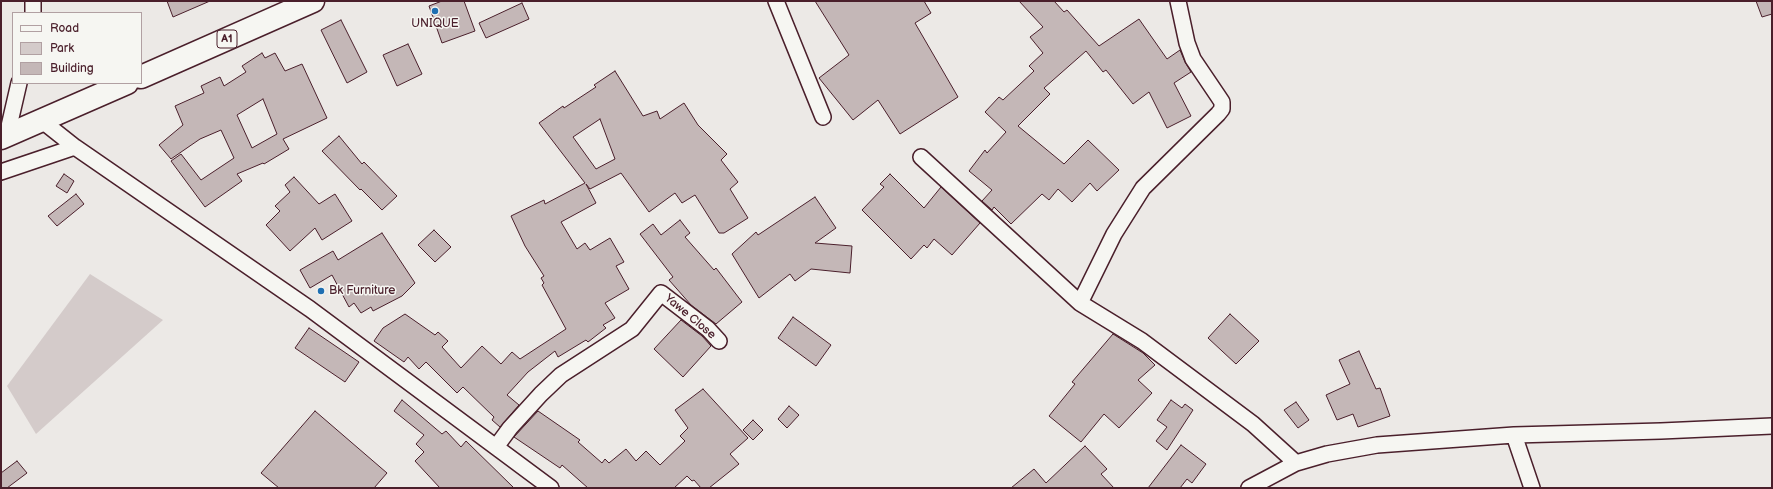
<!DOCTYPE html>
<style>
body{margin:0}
#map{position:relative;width:1773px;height:489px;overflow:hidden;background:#ece9e6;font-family:"Balsamiq Sans",sans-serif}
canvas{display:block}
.frame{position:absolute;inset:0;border:2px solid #4a1f2b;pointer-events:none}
.legend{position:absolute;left:12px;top:12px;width:130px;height:72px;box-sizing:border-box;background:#f6f6f2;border:1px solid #b1a0a2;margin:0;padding:5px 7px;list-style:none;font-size:12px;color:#4a1f2b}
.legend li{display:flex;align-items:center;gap:8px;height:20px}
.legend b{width:20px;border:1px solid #b1a0a2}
</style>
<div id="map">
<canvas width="1773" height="489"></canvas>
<div class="frame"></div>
<ul class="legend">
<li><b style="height:5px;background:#f6f6f2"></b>Road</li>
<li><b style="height:11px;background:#d4cbca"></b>Park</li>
<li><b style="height:11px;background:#c4b7b7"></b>Building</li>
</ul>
</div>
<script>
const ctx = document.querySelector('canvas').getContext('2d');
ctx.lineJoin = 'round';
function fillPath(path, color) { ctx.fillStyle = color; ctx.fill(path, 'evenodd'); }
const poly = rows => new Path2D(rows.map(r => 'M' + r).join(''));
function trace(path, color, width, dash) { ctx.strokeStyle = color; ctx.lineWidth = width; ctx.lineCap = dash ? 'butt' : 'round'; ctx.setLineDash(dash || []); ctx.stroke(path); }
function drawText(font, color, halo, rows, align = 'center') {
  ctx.font = font + ' "Balsamiq Sans",sans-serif'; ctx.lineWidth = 3; ctx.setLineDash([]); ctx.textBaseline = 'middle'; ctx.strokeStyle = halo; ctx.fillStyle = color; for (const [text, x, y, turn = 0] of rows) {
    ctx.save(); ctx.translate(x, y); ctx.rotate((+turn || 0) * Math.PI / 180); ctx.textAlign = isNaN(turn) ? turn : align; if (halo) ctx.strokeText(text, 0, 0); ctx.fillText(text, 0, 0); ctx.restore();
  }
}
fillPath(poly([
 [90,274,163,320,36,434,7,386]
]), '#d4cbca');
const building = poly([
 [167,1,210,1,173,17,167,1],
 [442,1,464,1,475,31,442,43,429,6,442,1],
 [815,1,924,1,931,13,915,23,958,97,900,134,878,100,853,120,819,78,849,55,815,1],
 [1019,1,1054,1,1064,12,1067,10,1099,46,1139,19,1167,59,1180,50,1185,62,1191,72,1174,83,1191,116,1167,128,1149,92,1133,104,1106,70,1103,72,1086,51,1044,88,1050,94,1018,126,1064,164,1088,140,1119,170,1097,191,1090,183,1072,202,1058,189,1049,200,1042,194,1011,224,994,207,992,210,982,201,992,190,969,171,985,150,987,153,1006,132,985,112,999,97,1003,100,1034,71,1029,66,1043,53,1030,37,1043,27,1019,1],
 [1756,1,1772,1,1772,14,1762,17,1756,1],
 [522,3,529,19,486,38,479,23,522,3],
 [341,20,367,72,347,83,321,30,341,20],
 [408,44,422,74,397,86,383,55,408,44],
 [262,53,265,58,275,53,285,71,302,64,327,118,283,139,289,149,264,164,263,163,237,174,242,181,205,207,171,161,181,154,201,180,234,158,221,130,200,139,171,159,159,145,183,125,175,106,204,93,201,86,220,77,224,86,246,72,242,66,262,53],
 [263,99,277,134,252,148,237,115,263,99],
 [615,71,643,116,657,111,660,119,684,103,698,125,727,154,721,160,738,182,730,189,748,218,724,233,719,233,695,195,682,203,675,193,649,212,621,173,590,189,586,184,596,203,561,222,577,249,585,243,590,250,610,238,624,262,616,266,629,289,605,303,615,318,603,325,606,328,588,342,586,340,558,357,555,351,528,372,507,395,519,405,500,427,492,420,494,417,463,387,457,393,426,362,419,369,408,357,404,362,374,341,383,328,405,314,435,335,438,332,448,341,442,347,461,368,482,346,501,364,512,352,520,359,566,329,542,285,544,283,541,278,544,276,525,246,511,216,544,200,545,204,585,183,539,123,563,106,564,108,596,87,594,85,615,71],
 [600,119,615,159,596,169,573,137,600,119],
 [339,136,362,164,364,162,397,196,382,210,361,189,360,190,322,151,339,136],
 [64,174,74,181,67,193,56,186,64,174],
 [890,174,924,208,941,187,980,223,952,255,934,239,927,248,924,245,911,259,862,210,884,187,880,184,890,174],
 [294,177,319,204,335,194,352,221,322,240,315,228,290,251,266,225,280,211,275,206,290,192,285,185,294,177],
 [76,194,84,204,57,226,48,216,76,194],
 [815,197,836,228,815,243,852,246,850,273,811,269,795,281,790,274,759,298,732,254,756,232,758,235,815,197],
 [680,220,690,233,685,237,714,270,716,268,742,302,716,324,691,305,669,280,673,277,640,234,653,224,661,235,680,220],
 [434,230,451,247,435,262,418,245,434,230],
 [382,233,415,283,402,296,373,311,371,307,361,313,354,303,349,307,332,275,310,288,300,270,333,251,338,260,382,233],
 [1230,314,1259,341,1236,364,1208,338,1230,314],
 [793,317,831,345,816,366,778,338,793,317],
 [681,320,702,336,711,346,683,377,654,349,681,320],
 [309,328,359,362,345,382,295,348,309,328],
 [1113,334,1143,353,1155,365,1138,380,1152,393,1119,428,1104,414,1081,442,1049,416,1075,384,1072,382,1113,334],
 [1359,351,1376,389,1380,388,1390,416,1358,427,1353,414,1337,420,1326,395,1350,384,1339,360,1359,351],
 [703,389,748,438,730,454,739,464,709,488,701,488,694,480,692,481,687,476,674,488,588,488,562,465,560,468,514,437,538,411,580,440,578,442,602,463,605,459,609,463,626,449,636,461,646,451,660,465,685,441,680,436,688,428,675,410,703,389],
 [402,400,442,434,446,431,461,447,466,441,514,488,440,488,415,461,424,452,416,444,424,435,394,411,402,400],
 [1171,400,1182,408,1185,404,1193,410,1167,450,1156,441,1167,427,1157,420,1171,400],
 [1296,402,1309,420,1298,428,1284,410,1296,402],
 [789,406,799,415,787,428,778,419,789,406],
 [315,411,387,473,374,488,279,488,261,473,315,411],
 [753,420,763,430,753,440,743,430,753,420],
 [1181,445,1206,464,1192,483,1187,479,1180,488,1148,488,1181,445],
 [1085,446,1107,469,1101,474,1114,488,1011,488,1034,469,1046,483,1085,446],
 [17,461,27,473,7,488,1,488,1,473,17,461]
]);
fillPath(building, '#c4b7b7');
trace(building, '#4a1f2b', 1);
const street = poly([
 [776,1,823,117],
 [33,13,33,1],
 [41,120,75,147,310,309,551,488],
 [7,135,19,83],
 [921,157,1080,303,1142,341,1253,424,1296,463],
 [1,172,75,147],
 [1080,303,1114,234,1143,188,1218,114,1222,109,1222,102,1218,96,1193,59,1187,43,1178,1],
 [1514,435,1532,488],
 [496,447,510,428,541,394,561,375,632,329,661,293,708,329,719,341],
 [1249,488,1296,463,1327,454,1377,445,1514,435,1661,431,1772,426]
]);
const highway = poly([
 [141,77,313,1],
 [1,138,127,83]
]);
trace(street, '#4a1f2b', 18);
trace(highway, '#4a1f2b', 25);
trace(street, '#f6f6f2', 15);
trace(highway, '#f6f6f2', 22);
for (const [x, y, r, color] of [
 [435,11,4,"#1f6fb2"],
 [321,291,4,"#1f6fb2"]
]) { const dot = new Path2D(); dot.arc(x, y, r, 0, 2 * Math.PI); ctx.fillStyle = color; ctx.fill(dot); trace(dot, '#f6f6f2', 1.5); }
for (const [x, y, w] of [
 [227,39,20]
]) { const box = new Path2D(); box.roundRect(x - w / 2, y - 9, w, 18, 3); ctx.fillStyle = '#f6f6f2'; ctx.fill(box); trace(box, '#4a1f2b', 1); }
drawText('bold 11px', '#4a1f2b', null, [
 ["A1",227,39]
]);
drawText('12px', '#4a1f2b', '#f6f6f2', [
 ["UNIQUE",435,24],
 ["Bk Furniture",329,291,"left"]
]);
drawText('12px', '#4a1f2b', '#f6f6f2', [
 ["Yawe Close",690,317,40]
]);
</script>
